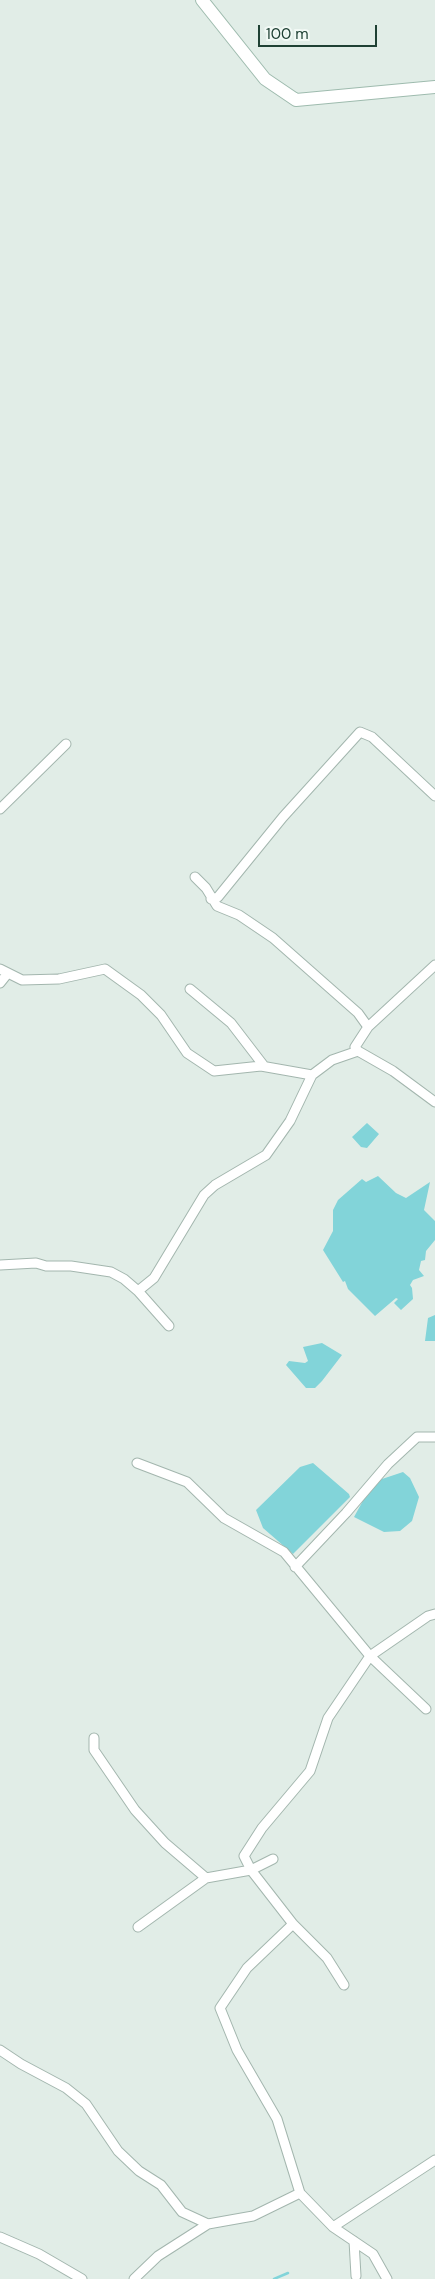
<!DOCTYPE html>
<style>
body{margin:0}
#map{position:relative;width:435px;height:2279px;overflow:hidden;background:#e1ede7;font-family:"DM Sans",sans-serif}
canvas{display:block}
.scale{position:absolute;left:258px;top:25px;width:119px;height:22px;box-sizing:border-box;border:2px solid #1f4134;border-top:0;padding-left:6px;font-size:15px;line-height:18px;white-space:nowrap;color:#1f4134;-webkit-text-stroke:4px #f2f9f5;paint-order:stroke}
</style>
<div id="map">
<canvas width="435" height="2279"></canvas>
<div class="scale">100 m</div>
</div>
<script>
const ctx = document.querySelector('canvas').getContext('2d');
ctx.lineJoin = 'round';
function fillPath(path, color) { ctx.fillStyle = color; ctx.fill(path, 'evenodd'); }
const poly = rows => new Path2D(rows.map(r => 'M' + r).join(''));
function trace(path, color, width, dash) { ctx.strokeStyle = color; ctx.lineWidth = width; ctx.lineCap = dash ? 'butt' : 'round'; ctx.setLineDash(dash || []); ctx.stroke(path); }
fillPath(poly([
 [367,1123,379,1134,367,1148,361,1147,352,1137],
 [378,1176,396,1193,406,1198,430,1182,424,1210,435,1221,435,1240,426,1251,425,1260,421,1261,419,1270,424,1276,413,1280,410,1285,412,1288,413,1299,401,1310,394,1303,398,1299,396,1298,375,1316,348,1289,345,1281,343,1282,323,1250,333,1231,333,1210,338,1200,362,1179,366,1182],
 [435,1315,435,1341,425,1341,428,1318],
 [322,1343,342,1355,322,1381,315,1388,306,1388,286,1365,289,1361,305,1363,308,1361,303,1347],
 [313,1463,349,1494,350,1497,293,1554,263,1528,256,1510,300,1467],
 [403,1472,410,1478,419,1497,412,1521,400,1531,384,1532,354,1517,370,1488,382,1479]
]), '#82d4d9');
trace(poly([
 [274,2279,288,2273]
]), '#82d4d9', 2.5);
const street = poly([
 [0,809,66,744],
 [195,877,206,888,217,906,239,915,273,938,358,1013,368,1027],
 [211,899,218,897,283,817,360,732,372,737,435,796],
 [435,965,368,1027,355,1047,358,1051,393,1071,435,1102],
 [0,969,22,980,59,979,105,969,141,995,161,1015,187,1053,214,1071,261,1066,312,1075],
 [0,983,8,973],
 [190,989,231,1023,264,1066],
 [0,1265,36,1263,46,1266,71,1266,111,1272,124,1279,138,1291,169,1326],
 [138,1291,154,1278,204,1195,215,1185,266,1155,290,1121,312,1075,332,1060,358,1051],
 [137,1463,187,1482,224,1518,284,1552,370,1656,428,1616,435,1614],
 [295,1567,346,1513,388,1464,417,1437,435,1437],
 [94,1738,94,1750,135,1810,165,1843,206,1878,138,1927],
 [206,1878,251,1870,273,1859],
 [293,1924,247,1968,220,2008,237,2050,277,2119,300,2193,333,2227,373,2254,387,2279],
 [344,1985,327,1958,293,1924,251,1870,244,1856,262,1828,310,1771,328,1718,370,1656,426,1709],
 [0,2050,21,2064,66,2088,86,2104,118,2151,139,2171,161,2185,182,2212,208,2224],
 [333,2227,435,2160],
 [0,2237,39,2254,82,2279],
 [354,2241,356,2276],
 [134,2279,158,2256,208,2224,253,2216,300,2193]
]);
const secondary = poly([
 [202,0,265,79,296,100,435,87]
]);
trace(street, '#a3b6ae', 11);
trace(secondary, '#9ebbae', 14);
trace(street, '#fff', 9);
trace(secondary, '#fff', 12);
</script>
